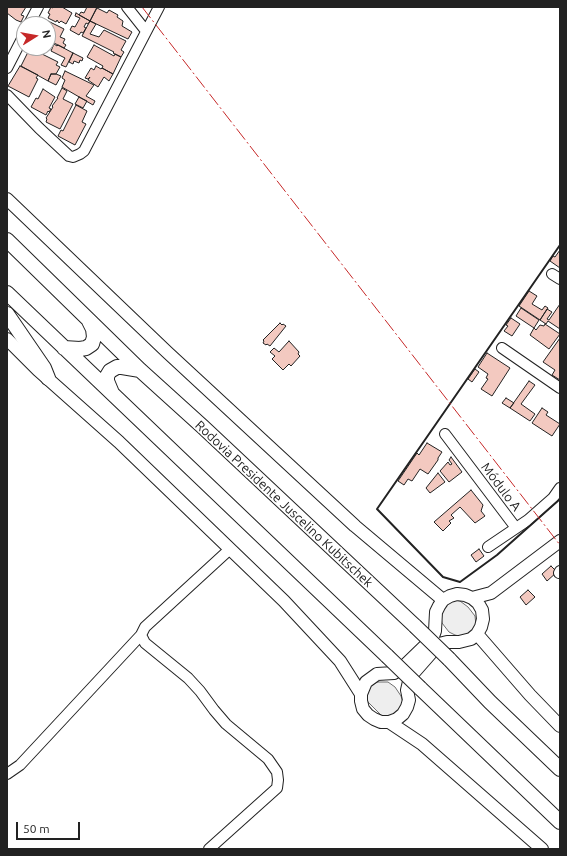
<!DOCTYPE html>
<meta charset="utf-8">
<style>
body{margin:0}
#map{position:relative;width:567px;height:856px;overflow:hidden;background:#fff;font-family:Ubuntu,sans-serif}
canvas{display:block}
.frame{position:absolute;inset:0;border:8px solid #222;pointer-events:none}
.north{position:absolute;left:16px;top:16px;width:40px;height:40px;box-sizing:border-box;background:#fff;border:1px solid #a7a7a7;border-radius:50%;rotate:79deg;font-size:11px;font-weight:700;line-height:16px;text-align:center;color:#222}
.north::after{content:'';display:block;margin:auto;width:14px;height:18px;background:#c62828;clip-path:polygon(50% 0,100% 100%,50% 72%,0 100%)}
.scale{position:absolute;left:16px;top:822px;width:64px;height:18px;box-sizing:border-box;border:2px solid #222;border-top:0;padding-left:5px;font-size:12px;line-height:14px;white-space:nowrap;color:#222;-webkit-text-stroke:3px #fff;paint-order:stroke}
</style>
<div id="map">
<canvas width="567" height="856"></canvas>
<div class="frame"></div>
<div class="north">N</div>
<div class="scale">50 m</div>
</div>
<script>
const ctx = document.querySelector('canvas').getContext('2d');
ctx.lineJoin = 'round';
function fillPath(path, color) { ctx.fillStyle = color; ctx.fill(path, 'evenodd'); }
const poly = rows => new Path2D(rows.map(r => 'M' + r).join(''));
function trace(path, color, width, dash) { ctx.strokeStyle = color; ctx.lineWidth = width; ctx.lineCap = dash ? 'butt' : 'round'; ctx.setLineDash(dash || []); ctx.stroke(path); }
function drawText(font, color, halo, rows, align = 'center') {
  ctx.font = font + ' Ubuntu,sans-serif'; ctx.lineWidth = 3; ctx.setLineDash([]); ctx.textBaseline = 'middle'; ctx.strokeStyle = halo; ctx.fillStyle = color; for (const [text, x, y, turn = 0] of rows) {
    ctx.save(); ctx.translate(x, y); ctx.rotate((+turn || 0) * Math.PI / 180); ctx.textAlign = isNaN(turn) ? turn : align; if (halo) ctx.strokeText(text, 0, 0); ctx.fillText(text, 0, 0); ctx.restore();
  }
}
const green = poly([
 [453,600,460,601,468,607,475,616,476,625,473,633,463,637,455,635,449,632,442,623,440,610,453,600],
 [377,682,388,682,395,687,401,696,403,703,398,714,385,717,382,716,368,702,365,697,370,686,377,682]
]);
fillPath(green, '#eee');
trace(green, '#6f6f6f', 1);
const building = poly([
 [7,7,26,7,21,15,24,16,21,22,16,20,7,13,7,7],
 [51,7,53,8,53,7,62,7,72,13,66,24,61,21,59,23,57,20,56,22,48,18,50,14,48,13,51,7],
 [87,7,97,7,90,21,79,15,81,12,84,13,87,7],
 [97,8,107,13,109,10,118,15,117,17,123,21,122,26,132,32,128,39,90,21,97,8],
 [76,13,90,21,88,24,86,23,84,27,86,28,83,33,81,32,79,35,70,30,72,26,75,27,80,18,75,16,76,13],
 [44,19,64,29,60,37,65,39,63,43,66,45,64,48,48,40,48,24,41,24,44,19],
 [90,21,96,24,90,34,99,37,104,30,126,41,121,50,124,52,121,57,113,53,114,52,82,36,90,21],
 [54,44,57,46,58,45,73,53,66,67,61,65,65,58,51,51,54,44],
 [94,45,114,56,115,54,121,57,113,74,102,68,103,66,87,57,94,45],
 [30,48,58,62,56,65,60,67,56,74,51,74,48,81,21,66,30,48],
 [73,53,83,58,82,61,80,60,79,63,74,61,73,64,69,62,73,53],
 [20,66,38,75,36,78,38,79,29,97,8,86,20,66],
 [96,66,101,69,102,68,113,74,109,81,104,77,98,87,88,80,90,77,88,79,85,78,91,68,94,70,96,66],
 [65,71,94,85,86,96,95,101,93,105,62,87,65,80,62,78,65,71],
 [51,74,56,74,61,76,56,85,48,81,51,74],
 [62,88,67,91,63,99,73,104,60,129,46,122,47,119,46,118,53,107,52,106,58,98,57,98,62,88],
 [43,89,55,97,49,108,51,109,49,112,48,111,46,115,31,107,36,98,38,99,43,89],
 [79,97,87,101,83,108,75,104,79,97],
 [76,105,87,111,82,122,86,124,75,145,58,136,61,130,63,131,76,105],
 [560,250,560,268,550,261,553,256,555,257,560,250],
 [529,291,537,296,532,304,542,310,545,306,548,308,540,320,519,306,529,291],
 [560,304,560,329,548,321,546,324,540,320,547,309,552,312,547,319,549,320,560,304],
 [521,308,539,320,534,328,516,316,521,308],
 [511,318,520,324,512,336,504,331,508,326,506,325,511,318],
 [280,323,282,325,283,324,286,326,270,346,267,344,266,345,263,343,264,341,263,340,280,323],
 [545,324,560,334,549,349,530,335,534,328,536,330,540,325,544,326,545,324],
 [560,338,560,380,552,375,555,370,543,362,560,338],
 [289,341,299,352,298,354,300,356,291,366,289,364,283,370,272,359,275,356,270,352,274,348,279,352,289,341],
 [487,353,510,368,492,396,481,389,488,379,486,378,488,374,478,367,487,353],
 [475,369,479,372,472,382,468,379,475,369],
 [529,381,535,385,521,404,535,414,530,421,510,408,529,381],
 [506,398,514,403,510,408,502,403,506,398],
 [542,408,548,412,546,415,560,424,552,436,532,423,542,408],
 [427,443,442,452,438,458,438,460,428,474,420,469,412,481,408,479,404,485,398,481,417,453,419,455,427,443],
 [451,457,462,472,449,482,440,471,448,462,450,465,452,464,449,460,451,457],
 [438,473,445,482,430,493,426,488,438,473],
 [471,490,483,505,481,511,485,516,475,523,460,507,451,515,454,518,449,521,451,523,443,531,434,522,471,490],
 [479,549,484,556,476,562,471,555,479,549],
 [551,566,557,572,547,581,542,574,551,566],
 [528,590,535,597,526,605,520,597,528,590]
]);
fillPath(building, '#f3c9c0');
trace(building, '#222', 1);
const minor = poly([
 [127,7,146,31],
 [29,24,38,7],
 [7,68,24,35],
 [7,95,39,128,69,156,73,157,80,154,84,151,159,7],
 [552,274,560,279],
 [502,348,560,388],
 [445,434,516,528],
 [488,547,528,520,553,498,560,488],
 [559,573,560,571],
 [7,774,20,765,141,635],
 [209,849,277,788,278,780,277,772,268,759,226,724,214,710,200,691,188,678,145,643,141,635,145,627,230,549]
]);
const major = poly([
 [7,199,167,352,355,526,443,600],
 [7,339,38,370,119,442,284,601,340,661,361,694],
 [457,594,465,595,472,598,478,603,482,610,483,619,481,627,477,634,471,639,459,642,447,642,439,644,410,677,407,690,409,700,407,707,403,714,397,719,389,722,381,722,374,719,368,715,363,709,361,701,361,694,366,682,377,674,394,673,402,668,432,639,435,631,436,612,439,606,443,600,450,596,457,594],
 [472,598,491,593,560,541],
 [477,634,530,695,560,726],
 [389,722,422,744,542,849]
]);
const highway = poly([
 [7,240,140,370,203,427,415,626],
 [7,293,387,656],
 [7,314,44,368,48,378],
 [64,348,80,349,86,348,92,344,94,337,93,329,89,321],
 [112,393,107,381,107,376,110,371,117,367,122,367,140,370],
 [449,659,490,702,560,769],
 [420,688,560,822]
]);
trace(minor, '#222', 12);
trace(major, '#222', 14);
trace(highway, '#222', 16);
trace(minor, '#fff', 10);
trace(major, '#fff', 12);
trace(highway, '#fff', 14);
const highwayBridge = poly([
 [415,626,449,659],
 [387,656,420,688]
]);
trace(highwayBridge, '#222', 16, []);
trace(highwayBridge, '#fff', 14);
trace(poly([
 [560,245,377,509,443,577,460,582,497,555,560,499]
]), '#222', 2);
trace(poly([
 [142,7,560,545]
]), '#c62828', 1, [14, 3, 2, 3]);
drawText('13px', '#222', '#fff', [
 ["Módulo A",501,487,53],
 ["Rodovia Presidente Juscelino Kubitschek",284,504,43]
]);
</script>
